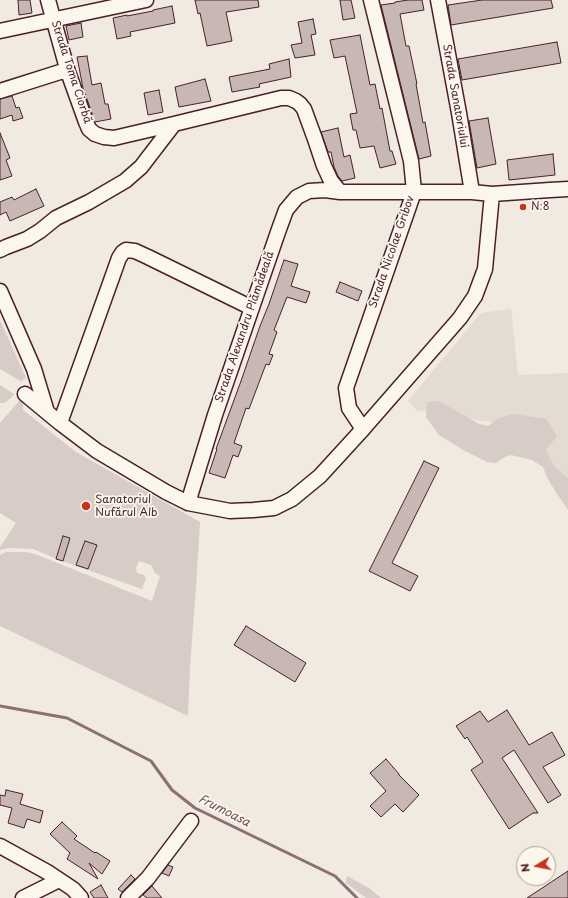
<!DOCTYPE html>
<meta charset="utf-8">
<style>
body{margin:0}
#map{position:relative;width:568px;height:898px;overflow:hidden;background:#f0eae0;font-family:"Playpen Sans",sans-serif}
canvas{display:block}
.north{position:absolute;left:516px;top:846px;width:40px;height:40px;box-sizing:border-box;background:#fbf7ec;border:1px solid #b4a19f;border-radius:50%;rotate:260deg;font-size:11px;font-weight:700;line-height:16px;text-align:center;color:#4a1f2b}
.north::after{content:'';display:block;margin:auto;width:14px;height:18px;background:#c8321e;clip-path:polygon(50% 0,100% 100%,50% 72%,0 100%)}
</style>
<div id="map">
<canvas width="568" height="898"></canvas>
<div class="north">N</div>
</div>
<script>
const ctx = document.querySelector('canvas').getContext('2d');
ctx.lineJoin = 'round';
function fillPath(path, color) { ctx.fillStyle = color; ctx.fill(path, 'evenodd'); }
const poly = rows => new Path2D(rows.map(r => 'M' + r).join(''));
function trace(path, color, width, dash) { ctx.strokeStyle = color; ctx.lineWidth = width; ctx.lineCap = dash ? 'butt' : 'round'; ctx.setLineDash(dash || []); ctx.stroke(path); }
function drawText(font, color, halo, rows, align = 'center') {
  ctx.font = font + ' "Playpen Sans",sans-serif'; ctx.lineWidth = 3.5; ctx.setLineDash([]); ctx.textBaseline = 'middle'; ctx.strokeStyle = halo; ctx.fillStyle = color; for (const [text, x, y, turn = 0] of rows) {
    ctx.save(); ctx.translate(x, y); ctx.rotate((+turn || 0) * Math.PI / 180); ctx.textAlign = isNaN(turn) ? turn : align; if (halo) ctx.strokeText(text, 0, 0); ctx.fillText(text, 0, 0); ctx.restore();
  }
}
fillPath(poly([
 [511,309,518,375,568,373,568,488,508,425,416,410,408,401,481,313]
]), '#e4dbd2');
fillPath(poly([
 [0,320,27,380,24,378,22,382,0,369],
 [0,385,14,394,11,398,6,402,2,403,0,403],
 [23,399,23,410,76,452,200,522,196,588,190,666,188,716,0,626,0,555,6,552,26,552,35,554,152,601,160,576,155,573,151,565,139,561,136,568,137,573,144,575,146,578,142,589,62,561,33,549,10,548,0,550,0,547,16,523,0,513,0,423,19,401],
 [63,536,70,538,63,561,56,558],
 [85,541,97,546,88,569,76,565],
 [439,401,479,424,488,426,499,418,514,414,546,419,557,436,546,450,553,465,568,478,568,510,555,491,547,477,543,467,532,460,511,455,505,457,496,463,487,462,465,451,439,435,426,417,427,402],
 [347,876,369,888,381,898,366,898,346,883]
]), '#d8ccc6');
trace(poly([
 [0,706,67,718,151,761,172,790,195,808,335,876,357,898]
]), '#8c6f72', 3);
const building = poly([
 [18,0,30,0,32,13,19,15,18,0],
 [195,0,258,0,259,7,226,12,232,41,207,46,200,13,198,14,195,0],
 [340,0,351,0,355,18,343,20,340,0],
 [408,0,422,0,424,10,400,14,406,46,409,46,417,84,416,84,423,123,425,122,431,156,419,159,381,5,395,3,395,2,408,0],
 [482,0,551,0,553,8,451,25,448,5,482,0],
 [172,6,175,23,130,32,131,36,117,39,113,18,127,15,127,16,153,11,153,10,172,6],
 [313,19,316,34,311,35,315,55,295,58,291,45,302,43,298,22,313,19],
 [81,23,83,37,69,40,66,26,81,23],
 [360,35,370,85,375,84,380,109,382,108,390,151,392,151,396,164,380,168,374,146,360,148,356,130,353,130,350,114,357,113,345,56,334,58,330,40,360,35],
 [557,42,561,63,462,80,458,59,557,42],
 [87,56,92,85,101,83,105,104,108,104,111,119,95,122,94,119,83,88,77,57,87,56],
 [289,59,291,77,259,84,260,87,232,92,229,77,270,69,269,64,289,59],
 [205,79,211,101,179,107,175,87,205,79],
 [159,90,163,112,148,115,144,93,159,90],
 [12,96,16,108,19,107,23,118,13,121,12,115,0,119,0,99,12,96],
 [488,118,496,164,477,168,469,121,488,118],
 [338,128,344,157,350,155,355,178,342,181,338,176,334,167,331,152,328,152,321,132,338,128],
 [0,133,10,158,6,160,12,176,0,180,0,133],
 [553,154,555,175,509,180,507,160,553,154],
 [36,189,44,206,10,221,6,212,0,215,0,202,12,197,14,200,36,189],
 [284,260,298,264,291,286,310,292,306,303,287,297,274,330,277,332,269,354,273,355,269,365,266,364,249,409,246,408,234,443,242,446,238,457,233,455,225,478,209,473,217,449,216,449,241,381,260,326,269,304,284,260],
 [340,282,362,291,358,301,336,292,340,282],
 [424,461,439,468,392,563,418,576,410,591,369,571,424,461],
 [63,536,70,538,63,561,56,559,63,536],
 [85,541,97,545,88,569,76,565,85,541],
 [246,626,306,663,295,682,234,645,246,626],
 [507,710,529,745,552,732,565,755,543,767,561,795,548,803,514,750,502,758,538,813,533,813,509,829,471,770,483,762,467,737,465,739,456,726,480,711,488,722,507,710],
 [386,759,399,774,399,775,419,795,403,812,395,804,381,817,370,806,386,791,370,773,386,759],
 [6,790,23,794,20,804,43,811,40,823,27,819,24,828,8,823,12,808,0,805,0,795,5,796,6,790],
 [62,822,77,836,74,839,95,853,96,852,110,861,102,874,89,863,98,879,67,859,70,853,50,834,62,822],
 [168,865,173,867,169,876,162,873,168,865],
 [568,871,568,898,527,898,568,871],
 [131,875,135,879,122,892,118,889,131,875],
 [101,885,108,898,94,898,90,892,101,885],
 [152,886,162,898,147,898,143,895,152,886]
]);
fillPath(building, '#c8b8b3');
trace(building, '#4a1f2b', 1);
const minor = poly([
 [48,0,68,72,86,122,89,129,95,134,104,137,114,138,174,124],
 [438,0,459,113,472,192],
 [0,31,146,0],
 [0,91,60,72,68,72],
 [0,250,6,247,27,239,40,231,56,218,89,202,125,181,141,167,174,124,281,98,289,98,296,101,300,104,304,109,315,139,324,166,331,181,340,192],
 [0,291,34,369,47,412],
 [25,394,60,423,97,451,166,492,188,503,230,511,253,510,274,508,292,499,320,476,363,429,460,318,475,296,485,269,492,194,550,190,568,189],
 [60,423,119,258,123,252,126,250,135,251,148,257,252,308],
 [363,429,349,408,346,388,414,192,413,181,411,161,371,0],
 [188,503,215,415,278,232,286,210,297,197,309,191,325,190,340,192,472,192,492,194],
 [0,846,49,873,73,889,81,898],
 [23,898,59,880],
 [128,898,148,878,191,821]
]);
trace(minor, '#4a1f2b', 17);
trace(minor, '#fbf7ec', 14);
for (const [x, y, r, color] of [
 [523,207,4,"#c8321e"],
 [86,506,5,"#c8321e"]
]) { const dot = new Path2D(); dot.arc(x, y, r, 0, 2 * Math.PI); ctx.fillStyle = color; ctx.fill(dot); trace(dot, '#fbf7ec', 1.5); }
drawText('11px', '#4a1f2b', '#fbf7ec', [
 ["Strada Toma Ciorbă",71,72,72],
 ["Strada Sanatoriului",455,96,80],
 ["Strada Nicolae Gribov",392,252,-71],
 ["Strada Alexandru Plămădeală",245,327,-71]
]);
drawText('11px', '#4a1f2b', '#fbf7ec', [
 ["N:8",531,207],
 ["Sanatoriul",95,500],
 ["Nufărul Alb",95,513]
], 'left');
drawText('italic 12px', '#704e55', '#fbf7ec', [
 ["Frumoasa",224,811,27]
]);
</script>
